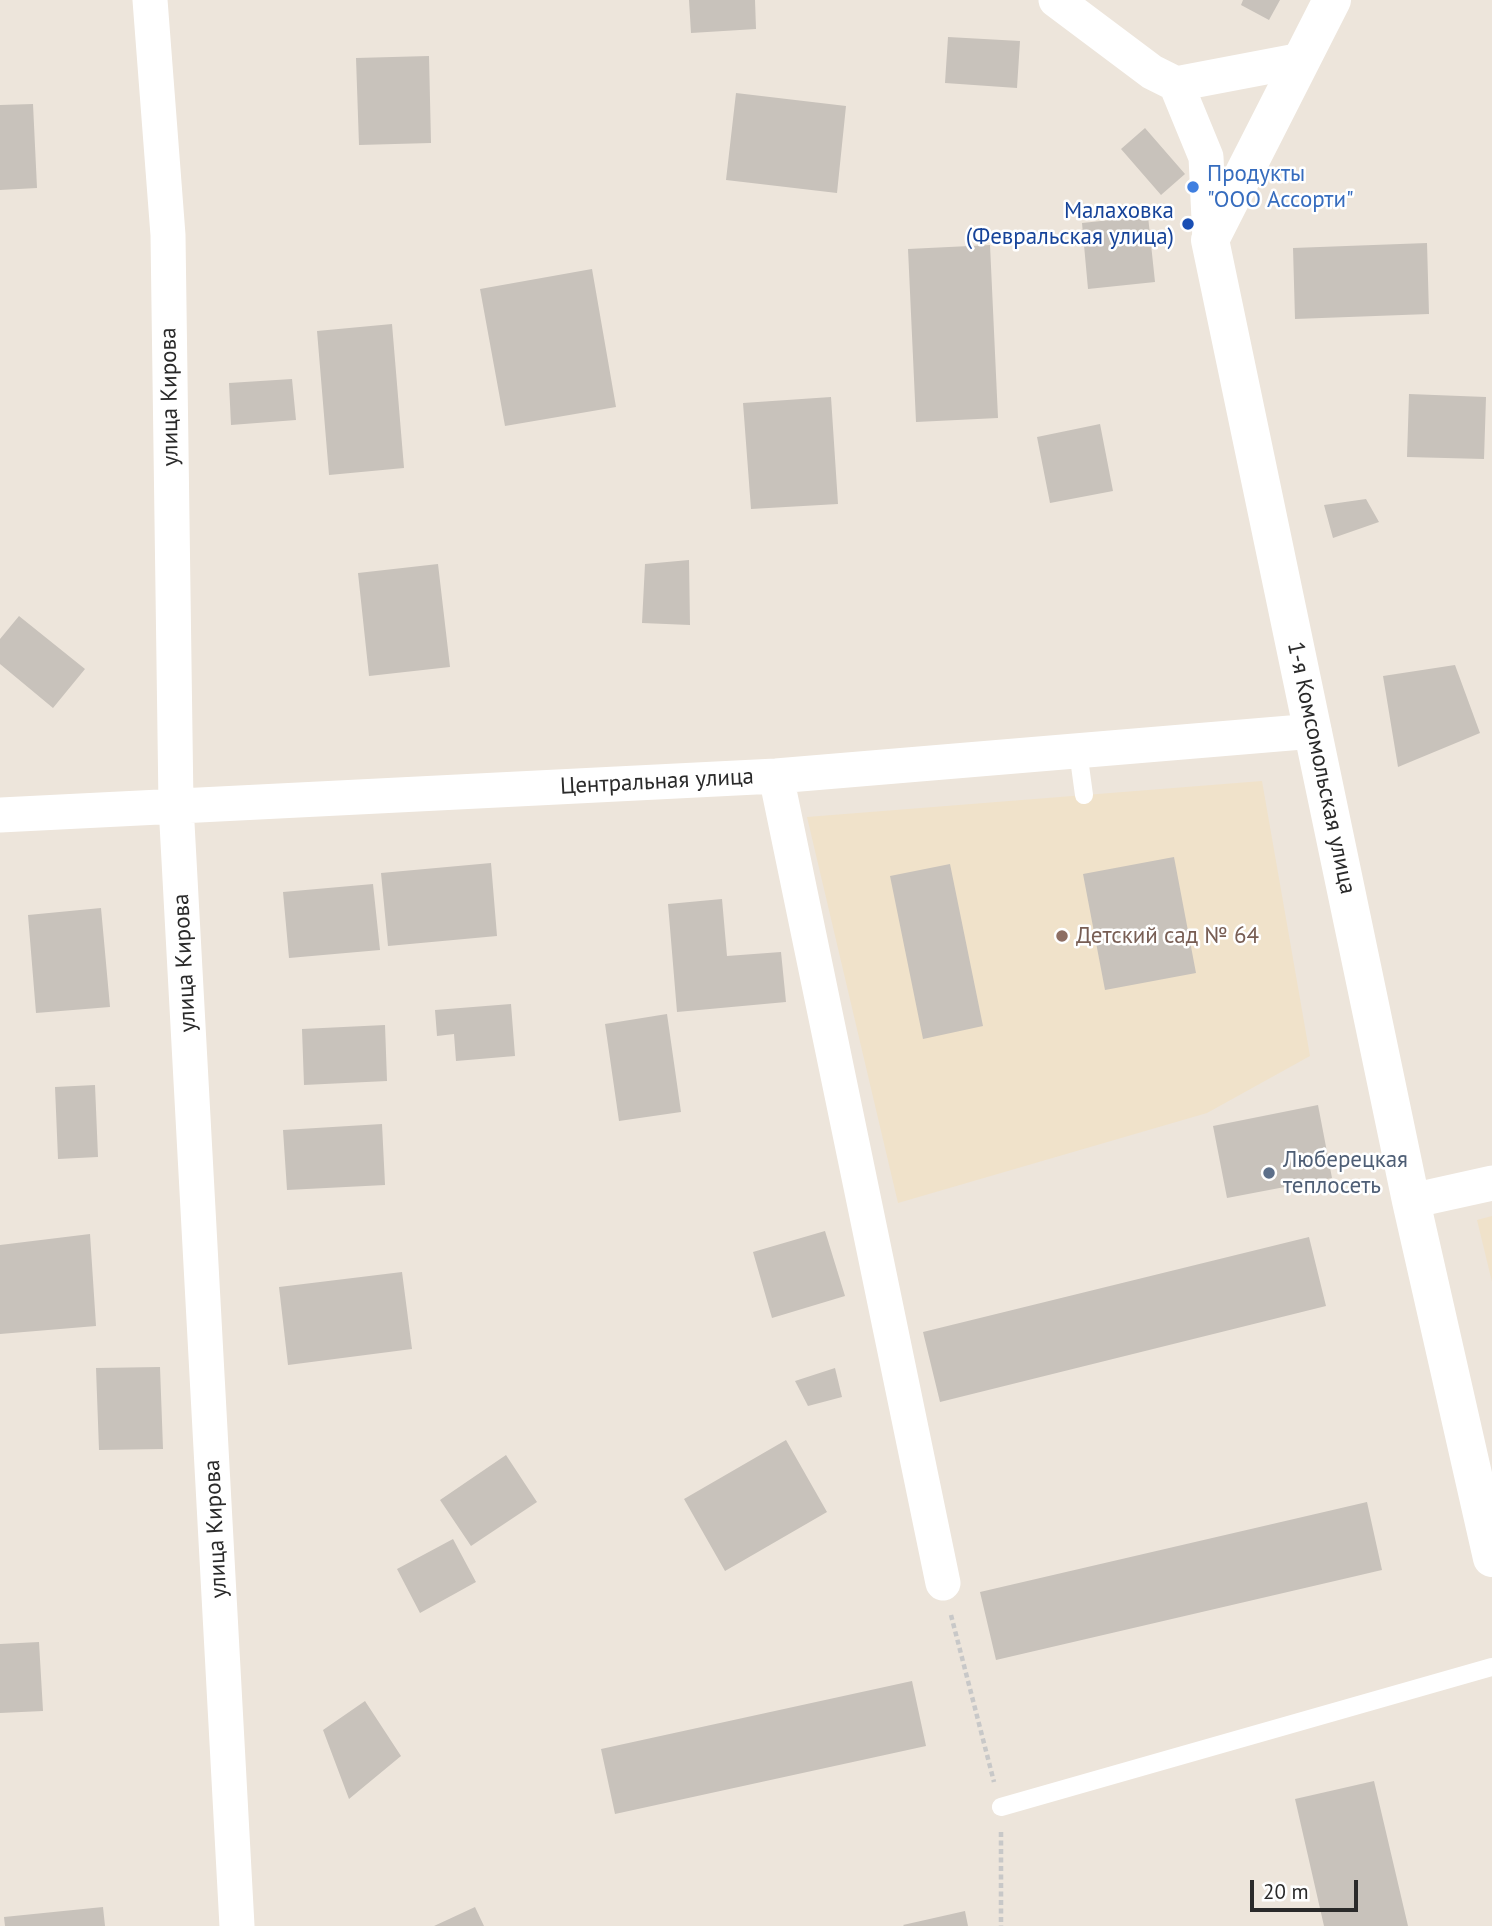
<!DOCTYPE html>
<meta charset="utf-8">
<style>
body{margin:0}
#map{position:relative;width:1492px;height:1926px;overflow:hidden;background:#ede5db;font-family:"PT Sans",sans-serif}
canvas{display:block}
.scale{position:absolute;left:1250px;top:1880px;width:108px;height:32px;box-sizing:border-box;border:4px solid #2a2a2a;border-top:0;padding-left:9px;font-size:21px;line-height:24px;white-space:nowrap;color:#2a2a2a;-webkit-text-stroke:5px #fff;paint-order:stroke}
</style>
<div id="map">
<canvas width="1492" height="1926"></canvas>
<div class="scale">20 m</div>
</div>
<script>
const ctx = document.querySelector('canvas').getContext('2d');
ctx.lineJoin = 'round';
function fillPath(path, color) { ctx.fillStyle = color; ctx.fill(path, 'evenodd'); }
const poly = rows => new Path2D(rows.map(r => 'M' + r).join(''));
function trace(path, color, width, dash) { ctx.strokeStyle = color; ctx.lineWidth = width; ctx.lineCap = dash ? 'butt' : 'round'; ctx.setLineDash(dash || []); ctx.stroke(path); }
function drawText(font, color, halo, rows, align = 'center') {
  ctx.font = font + ' "PT Sans",sans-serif'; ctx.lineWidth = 5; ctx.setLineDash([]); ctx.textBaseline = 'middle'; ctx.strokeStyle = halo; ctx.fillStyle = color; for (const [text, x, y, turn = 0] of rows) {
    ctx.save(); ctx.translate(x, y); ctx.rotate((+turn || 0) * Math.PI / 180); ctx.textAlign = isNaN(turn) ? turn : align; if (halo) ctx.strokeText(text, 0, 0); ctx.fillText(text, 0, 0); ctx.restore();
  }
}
fillPath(poly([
 [1262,781,1310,1056,1207,1113,898,1203,807,817],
 [1492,1216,1492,1282,1477,1220]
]), '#f0e2ca');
fillPath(poly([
 [689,0,755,0,756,29,691,33],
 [1243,0,1280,0,1269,20,1241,5],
 [948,37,1020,41,1017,88,945,83],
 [429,56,431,143,359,145,356,58],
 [736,93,846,106,837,193,726,180],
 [33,104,37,188,0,190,0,105],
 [1145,128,1185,174,1161,195,1121,149],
 [1148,216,1155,282,1088,289,1082,223],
 [1427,243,1429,314,1295,319,1293,248],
 [990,245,998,418,916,422,908,249],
 [592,269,616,407,505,426,480,289],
 [392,324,404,468,329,475,317,331],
 [292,379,296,420,231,425,229,383],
 [1409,394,1486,397,1484,459,1407,457],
 [831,397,838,504,751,509,743,403],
 [1100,424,1113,491,1050,503,1037,437],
 [1366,499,1379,522,1333,538,1324,505],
 [689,560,690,625,642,623,645,564],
 [438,564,450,667,369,676,358,573],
 [19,616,85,669,53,708,0,664,0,639],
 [1455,665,1480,733,1398,767,1383,676],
 [1174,857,1196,973,1105,990,1083,874],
 [491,863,497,936,388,946,381,873],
 [950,864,983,1026,923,1039,890,876],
 [373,884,380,950,289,958,283,892],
 [722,899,727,956,781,952,786,1002,677,1012,668,904],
 [101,908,110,1007,36,1013,28,915],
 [511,1004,515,1056,456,1061,454,1034,437,1036,435,1010],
 [667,1014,681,1112,619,1121,605,1024],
 [385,1025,387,1081,304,1085,302,1029],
 [95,1085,98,1157,58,1159,55,1087],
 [1318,1105,1332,1178,1227,1198,1213,1126],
 [382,1124,385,1185,287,1190,283,1130],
 [825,1231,845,1296,772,1318,753,1252],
 [90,1234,96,1326,0,1334,0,1245],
 [1309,1237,1326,1306,940,1402,923,1332],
 [402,1272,412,1349,288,1365,279,1287],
 [160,1367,163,1449,99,1450,96,1368],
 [835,1368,842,1397,808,1406,795,1381],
 [786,1440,827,1512,725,1571,684,1499],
 [506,1455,537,1502,471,1546,440,1500],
 [1367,1502,1382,1570,996,1660,980,1592],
 [453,1539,476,1582,420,1613,397,1569],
 [39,1642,43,1711,0,1713,0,1644],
 [912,1681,926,1746,615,1814,601,1749],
 [365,1701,401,1756,349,1799,323,1730],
 [1374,1781,1408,1926,1324,1926,1295,1799],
 [103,1907,105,1926,5,1926,4,1917],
 [475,1907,484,1926,434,1926],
 [965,1911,968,1926,904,1926,903,1925]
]), '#c8c2bb');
trace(poly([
 [951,1615,994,1782],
 [1001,1832,1001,1926]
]), '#c8c8c8', 4.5, [5, 3.5]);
trace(poly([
 [1078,751,1084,795],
 [1001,1807,1492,1667]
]), '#fff', 18);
trace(poly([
 [150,0,168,235,176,805,237,1926],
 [1056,0,1152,72,1176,84,1302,60],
 [1176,84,1206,157,1210,240],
 [776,776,943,1583],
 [0,815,776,776,1314,731],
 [1411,1201,1492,1183]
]), '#fff', 35);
trace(poly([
 [1332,0,1210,240,1411,1201,1492,1558]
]), '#fff', 38);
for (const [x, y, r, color] of [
 [1193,187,7,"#3f7fe0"],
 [1188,224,7,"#1a4fb4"],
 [1062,936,7,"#8d6e63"],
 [1269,1173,7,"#5c6f8a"]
]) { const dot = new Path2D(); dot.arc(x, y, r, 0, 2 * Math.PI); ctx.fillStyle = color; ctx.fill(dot); trace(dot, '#fff', 2.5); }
drawText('23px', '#366cbe', '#fff', [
 ["Продукты",1207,174],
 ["\"ООО Ассорти\"",1207,200]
], 'left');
drawText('23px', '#164399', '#fff', [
 ["Малаховка",1174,211],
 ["(Февральская улица)",1174,237]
], 'right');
drawText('23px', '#2a2a2a', '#fff', [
 ["улица Кирова",170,397,-91],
 ["1-я Комсомольская улица",1321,768,78],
 ["Центральная улица",657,782,-3],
 ["улица Кирова",185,963,-93],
 ["улица Кирова",216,1529,-93]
]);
drawText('23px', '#785e54', '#fff', [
 ["Детский сад № 64",1076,936]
], 'left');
drawText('23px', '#4e5e75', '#fff', [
 ["Люберецкая",1283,1160],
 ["теплосеть",1283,1186]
], 'left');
</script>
